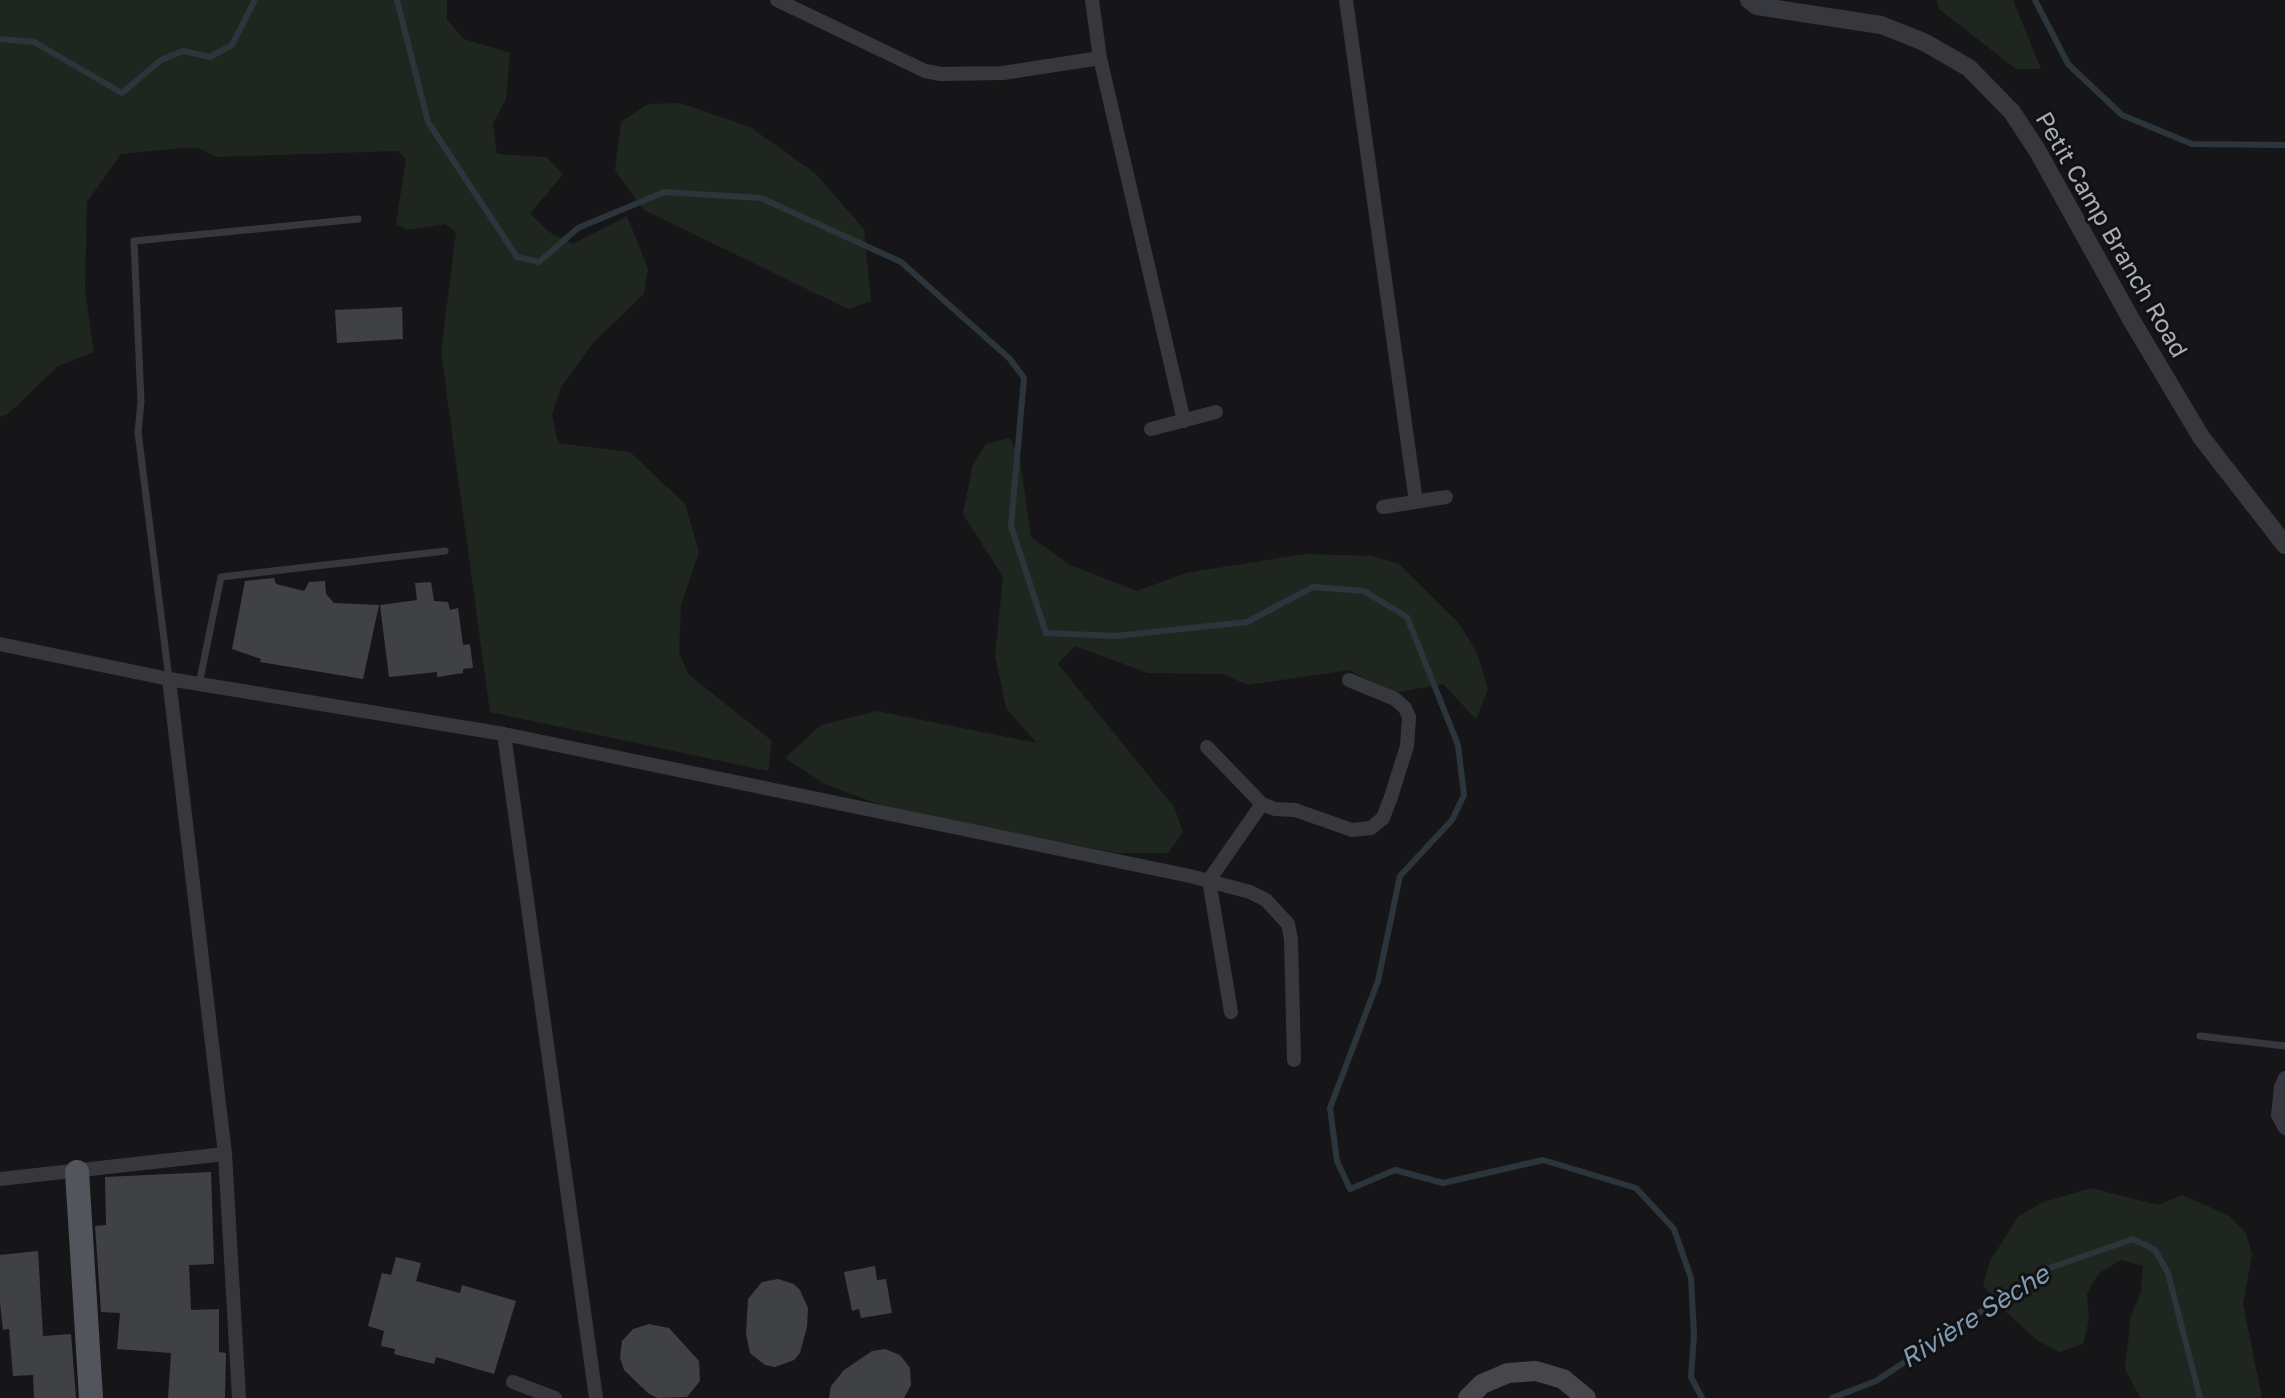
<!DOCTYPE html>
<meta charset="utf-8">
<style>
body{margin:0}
canvas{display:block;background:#161618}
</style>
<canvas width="2285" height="1398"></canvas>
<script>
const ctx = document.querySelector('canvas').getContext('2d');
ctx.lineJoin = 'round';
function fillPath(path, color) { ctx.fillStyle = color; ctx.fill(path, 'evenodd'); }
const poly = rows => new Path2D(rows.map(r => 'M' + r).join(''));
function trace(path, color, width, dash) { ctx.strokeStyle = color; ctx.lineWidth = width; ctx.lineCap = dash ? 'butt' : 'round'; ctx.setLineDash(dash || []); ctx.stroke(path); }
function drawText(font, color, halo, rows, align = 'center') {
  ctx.font = font + ' "Golos Text",sans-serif'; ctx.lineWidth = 6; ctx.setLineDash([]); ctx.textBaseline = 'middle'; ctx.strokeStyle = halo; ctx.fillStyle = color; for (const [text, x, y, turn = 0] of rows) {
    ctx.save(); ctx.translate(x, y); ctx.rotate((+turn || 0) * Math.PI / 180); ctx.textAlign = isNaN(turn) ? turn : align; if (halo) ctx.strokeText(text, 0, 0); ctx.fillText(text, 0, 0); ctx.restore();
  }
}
fillPath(poly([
 [0,0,447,0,447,20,464,39,510,53,506,99,493,124,497,154,546,157,563,174,530,214,549,232,573,244,627,216,648,269,644,294,592,344,560,389,552,415,558,443,630,452,685,504,699,552,681,605,679,653,689,675,772,741,768,771,490,712,441,352,456,232,445,224,407,230,396,224,406,160,398,151,216,157,198,148,182,148,121,154,87,202,85,289,94,352,58,366,9,413,0,417],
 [1937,0,2013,0,2041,69,2016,69,1939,9],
 [680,103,750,127,816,174,864,229,871,301,848,309,644,210,615,170,621,122,648,104],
 [1010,438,1020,460,1031,537,1070,565,1137,591,1186,573,1305,554,1372,556,1399,564,1458,622,1477,653,1488,689,1476,719,1443,684,1393,693,1349,670,1248,685,1222,674,1148,673,1075,646,1058,664,1174,807,1183,832,1168,853,1117,853,894,810,825,784,785,758,821,725,877,711,1037,743,1006,708,995,655,1003,577,963,514,973,464,986,444],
 [2091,1188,2158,1205,2182,1195,2228,1215,2246,1233,2252,1255,2243,1304,2262,1398,2140,1398,2125,1369,2131,1316,2141,1292,2143,1266,2121,1260,2099,1273,2087,1293,2089,1319,2083,1344,2059,1352,2036,1339,1998,1305,1983,1285,1990,1261,2018,1217,2041,1203]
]), '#1e261f');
trace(poly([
 [397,0,428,122,517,257,539,262,578,228,664,192,761,198,901,262,1010,359,1024,378,1011,526,1046,633,1116,636,1247,622,1313,587,1364,591,1407,617,1458,745,1464,795,1452,820,1400,876,1378,981,1330,1108,1337,1161,1350,1189,1395,1170,1443,1183,1543,1160,1636,1188,1674,1229,1691,1278,1694,1335,1691,1377,1702,1398],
 [2035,0,2068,64,2122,115,2192,144,2285,145],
 [0,39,34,42,122,93,161,60,183,51,210,57,232,45,255,0],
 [1832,1398,1876,1381,2044,1270,2133,1239,2155,1250,2168,1273,2200,1398]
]), '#2c353c', 6);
fillPath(poly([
 [402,307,403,339,337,343,335,310],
 [274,578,276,584,304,591,309,582,325,581,326,594,334,603,379,605,363,679,260,662,261,659,232,649,245,581],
 [431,582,434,601,448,602,450,610,458,608,463,645,470,644,473,668,463,669,463,673,437,677,437,672,389,677,380,605,417,600,415,583],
 [211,1172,214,1264,189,1265,191,1310,219,1309,219,1352,226,1353,225,1398,168,1398,171,1353,117,1349,120,1313,101,1312,95,1226,106,1225,105,1177],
 [38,1251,43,1336,71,1334,76,1398,34,1398,33,1375,13,1376,9,1329,3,1330,0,1303,0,1255],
 [396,1257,421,1263,416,1281,460,1293,462,1285,516,1301,494,1374,436,1357,434,1364,394,1354,395,1349,381,1346,384,1331,368,1326,382,1273,391,1275],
 [875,1266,877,1280,886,1279,892,1313,861,1318,859,1309,852,1311,844,1272],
 [778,1279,794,1284,800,1290,808,1308,807,1327,800,1353,794,1360,775,1367,765,1365,750,1353,746,1334,748,1299,762,1282],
 [649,1324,669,1328,699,1361,700,1381,687,1397,658,1398,649,1394,624,1370,620,1358,622,1341,633,1329],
 [885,1349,900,1355,910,1368,911,1385,904,1398,829,1398,831,1386,844,1370,872,1351]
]), '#404145');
trace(poly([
 [169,679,138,432,141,402,134,241,358,219],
 [199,684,221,577,445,551],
 [2200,1036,2285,1046]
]), '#37383d', 7);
trace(poly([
 [777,0,925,71,941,74,1003,73,1100,58],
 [1092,0,1100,58,1184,421],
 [1346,0,1416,502],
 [1151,429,1216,412],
 [1383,507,1446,497],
 [0,644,169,679,504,734,1190,876,1250,892,1266,900,1288,924,1291,939,1294,1060],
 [169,679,225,1154,239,1398],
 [504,734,596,1398],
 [1207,747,1262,804,1275,809,1295,810,1352,830,1371,828,1383,818,1391,797,1407,746,1409,717,1405,708,1395,699,1349,680],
 [1231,1012,1209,880,1262,804],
 [2285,1078,2281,1087,2278,1115,2285,1128],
 [0,1179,225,1154],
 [513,1382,555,1398]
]), '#37383d', 14);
trace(poly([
 [1749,0,1757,6,1881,25,1924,42,1969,68,2012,112,2037,150,2132,321,2201,437,2285,545]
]), '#37383d', 18);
trace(poly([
 [1468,1398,1482,1384,1508,1373,1536,1371,1563,1379,1586,1398]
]), '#45474d', 20);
trace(poly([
 [77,1172,91,1398]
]), '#53555c', 24);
drawText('24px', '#a8adb8', '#111113', [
 ["Petit Camp Branch Road",2111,235,60]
]);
drawText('italic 26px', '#7f9bb3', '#111113', [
 ["Rivière Sèche",1975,1317,-32]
]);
</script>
